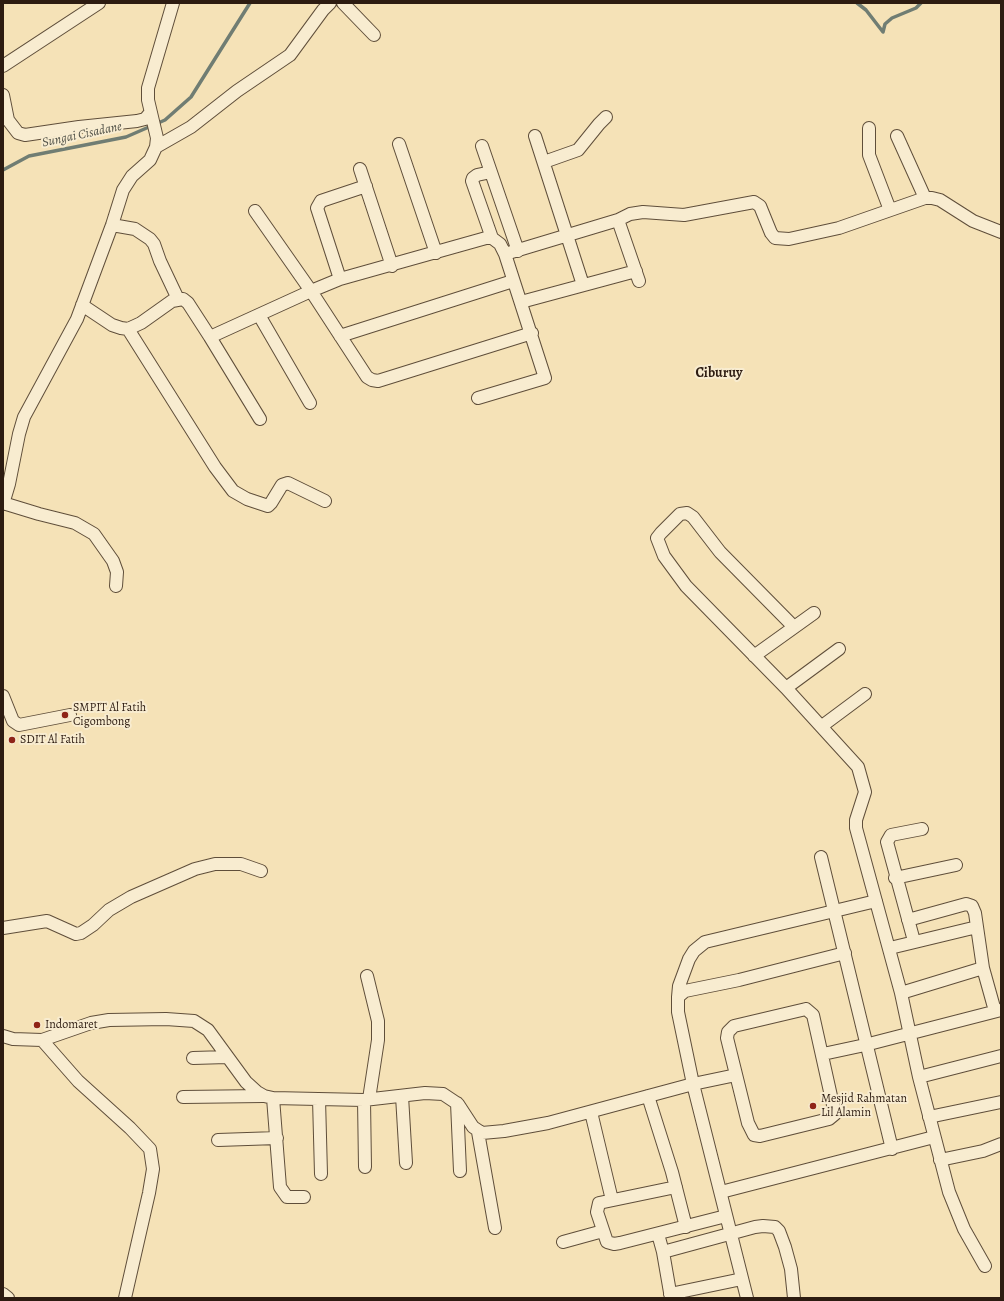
<!DOCTYPE html>
<style>
body{margin:0}
#map{position:relative;width:1004px;height:1301px;overflow:hidden;background:#f5e2b7;font-family:Alegreya,serif}
canvas{display:block}
.frame{position:absolute;inset:0;border:4px solid #2d1c11;pointer-events:none}
</style>
<div id="map">
<canvas width="1004" height="1301"></canvas>
<div class="frame"></div>
</div>
<script>
const ctx = document.querySelector('canvas').getContext('2d');
ctx.lineJoin = 'round';
const poly = rows => new Path2D(rows.map(r => 'M' + r).join(''));
function trace(path, color, width, dash) { ctx.strokeStyle = color; ctx.lineWidth = width; ctx.lineCap = dash ? 'butt' : 'round'; ctx.setLineDash(dash || []); ctx.stroke(path); }
function drawText(font, color, halo, rows, align = 'center') {
  ctx.font = font + ' Alegreya,serif'; ctx.lineWidth = 4; ctx.setLineDash([]); ctx.textBaseline = 'middle'; ctx.strokeStyle = halo; ctx.fillStyle = color; for (const [text, x, y, turn = 0] of rows) {
    ctx.save(); ctx.translate(x, y); ctx.rotate((+turn || 0) * Math.PI / 180); ctx.textAlign = isNaN(turn) ? turn : align; if (halo) ctx.strokeText(text, 0, 0); ctx.fillText(text, 0, 0); ctx.restore();
  }
}
trace(poly([
 [857,3,866,10,883,32,885,24,892,18,916,8,921,3],
 [3,170,29,156,126,137,165,120,191,97,250,3]
]), '#707d73', 3.5);
const minor = poly([
 [343,3,374,35],
 [3,66,99,3],
 [3,95,8,120,18,133,25,135,79,127,137,121,145,119,150,113],
 [869,128,869,155,890,210],
 [535,136,583,285],
 [897,136,925,198],
 [399,144,436,253],
 [482,146,518,251],
 [156,147,191,127,237,91,290,55,323,10,330,3],
 [544,162,578,150,599,124,606,117],
 [360,169,392,266],
 [491,172,477,175,473,178,472,181,492,238],
 [255,211,311,291,367,377,372,380,378,381,532,333],
 [618,220,630,214,643,212,684,215,754,202,760,206,771,233,775,238,789,239,839,228,925,198,932,198,940,200,973,221,1001,232],
 [112,225,135,229,150,239,154,244,160,261,178,299],
 [505,254,618,220,639,281],
 [340,279,317,208,321,201,366,186],
 [521,302,636,271],
 [82,305,112,325,121,328,128,329,141,323,172,301,183,299,188,303,210,337,311,291,340,279,486,238,492,238,500,244,505,254,545,378,478,398],
 [259,315,310,403],
 [128,329,215,467,233,491,247,499,268,506,271,503,282,485,288,483,325,501],
 [340,336,513,281],
 [210,337,260,419],
 [3,503,39,514,75,523,94,534,113,561,117,572,116,586],
 [3,504,9,484,19,434,24,417,77,319,112,225,123,190,132,176,150,160,156,147,157,138,148,100,148,88,173,3],
 [794,627,720,552,693,517,687,513,680,514,661,533,657,538,664,556,686,586,786,688,858,767,865,792,856,820,856,828,901,993,919,1077,949,1192,964,1229,985,1266],
 [754,656,814,613],
 [786,688,839,649],
 [3,696,13,721,19,725,70,715],
 [822,726,865,694],
 [821,857,892,1149],
 [895,878,956,865],
 [908,920,966,904,972,906,975,913,983,968,995,1011],
 [3,928,47,921,76,934,81,933,93,925,109,910,131,897,195,869,215,864,241,864,261,871],
 [914,941,887,842,891,835,922,829],
 [890,948,977,927],
 [367,976,378,1021,378,1040,369,1099],
 [901,993,983,968],
 [678,997,679,986,689,959,694,951,705,942,876,901],
 [806,1009,813,1015,835,1114,829,1119,760,1136,754,1135,748,1123,727,1038,728,1032,734,1026,806,1009],
 [3,1036,13,1039,42,1040,78,1081,130,1128,150,1149,153,1169,149,1193,125,1298],
 [42,1040,91,1023,109,1020,166,1019,194,1021,208,1030,246,1082,257,1092,264,1096,273,1098,364,1100,425,1093,443,1094,458,1104,473,1127,482,1133,504,1131,548,1123,693,1084,736,1075],
 [823,1054,865,1045,1001,1010],
 [193,1058,227,1057],
 [919,1077,1001,1056],
 [402,1096,406,1163],
 [648,1096,672,1172,686,1227],
 [183,1097,263,1096],
 [273,1098,280,1187,287,1197,304,1197],
 [319,1099,321,1174],
 [364,1100,365,1167],
 [457,1103,460,1171],
 [591,1112,612,1200],
 [929,1117,1001,1102],
 [478,1132,495,1228],
 [218,1140,277,1138],
 [940,1160,983,1151,1001,1144],
 [676,1187,599,1203,597,1212,607,1242,614,1244,620,1243,726,1216],
 [721,1192,934,1137],
 [658,1234,663,1252,671,1298],
 [563,1242,603,1231],
 [663,1252,755,1227,763,1226,775,1227,779,1231,785,1247,791,1269,794,1298],
 [3,1294,8,1298],
 [670,1294,742,1279],
 [747,1298,693,1084,678,1012,678,997,685,991,739,980,845,953]
]);
trace(minor, '#5f4e3a', 14);
trace(minor, '#f8ecd0', 12);
for (const [x, y, r, color] of [
 [65,715,4,"#8f2418"],
 [12,740,4,"#8f2418"],
 [37,1025,4,"#8f2418"],
 [813,1106,4,"#8f2418"]
]) { const dot = new Path2D(); dot.arc(x, y, r, 0, 2 * Math.PI); ctx.fillStyle = color; ctx.fill(dot); trace(dot, '#f8ecd0', 1.5); }
drawText('12px', '#2d1c11', '#f8ecd0', [
 ["SMPIT Al Fatih",73,708],
 ["Cigombong",73,722],
 ["SDIT Al Fatih",20,740],
 ["Indomaret",45,1025],
 ["Mesjid Rahmatan",821,1099],
 ["Lil Alamin",821,1113]
], 'left');
drawText('italic 13px', '#54544a', '#f8ecd0', [
 ["Sungai Cisadane",82,135,-12]
]);
drawText('bold 14px', '#2d1c11', '#f8ecd0', [
 ["Ciburuy",719,374]
]);
</script>
